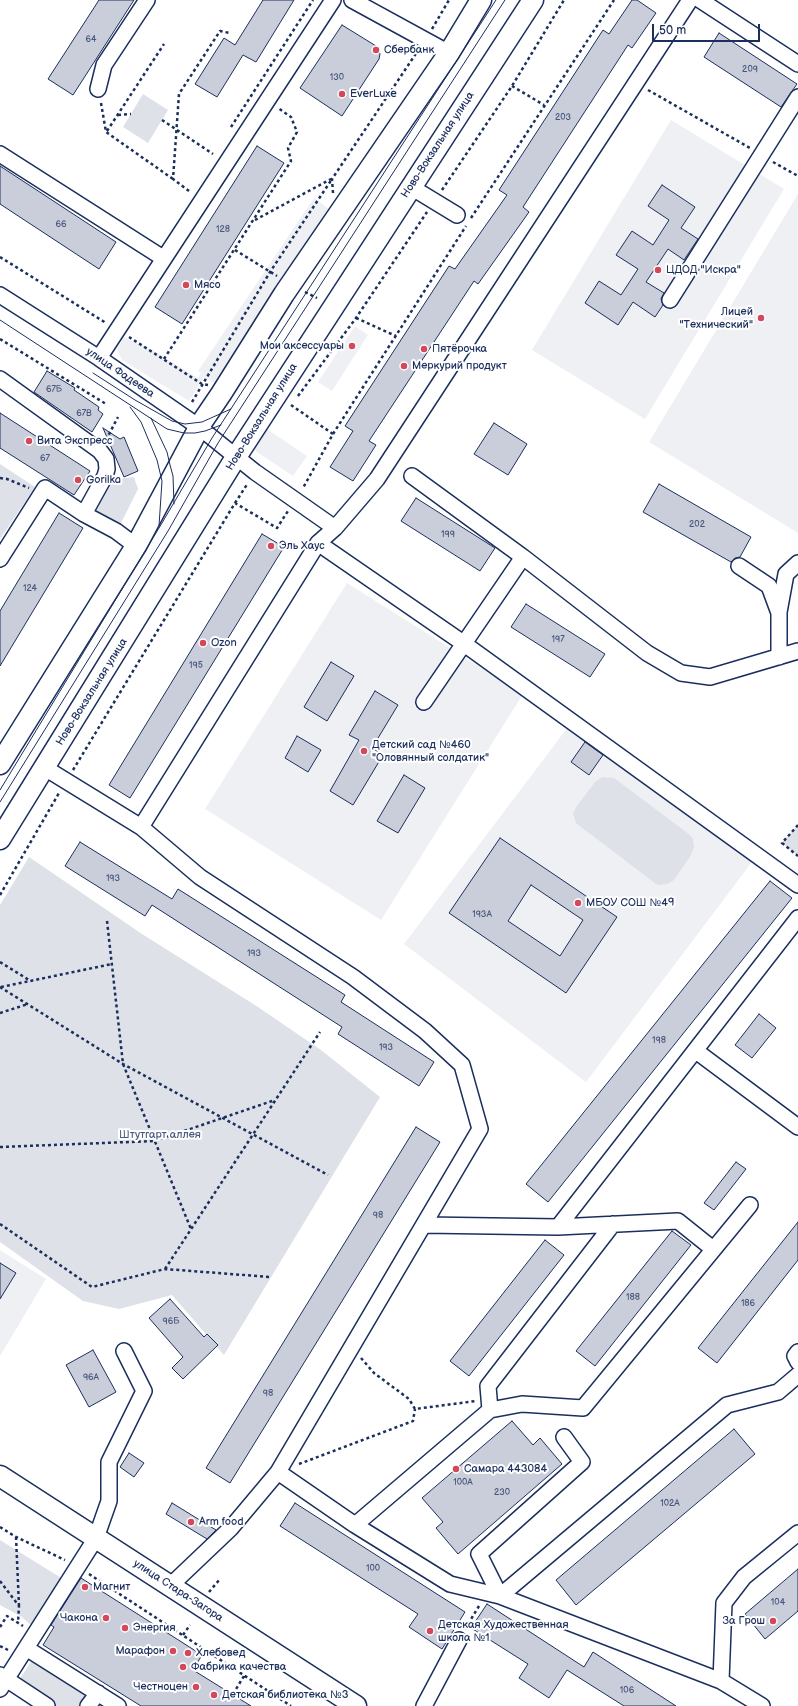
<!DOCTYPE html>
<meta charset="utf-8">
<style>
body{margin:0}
#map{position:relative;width:798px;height:1706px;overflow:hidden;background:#fff;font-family:"Balsamiq Sans",sans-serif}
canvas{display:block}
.scale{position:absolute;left:652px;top:24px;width:108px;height:18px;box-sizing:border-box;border:2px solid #1b2f5e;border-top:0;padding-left:5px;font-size:12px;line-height:14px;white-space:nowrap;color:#1b2f5e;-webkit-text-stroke:3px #fff;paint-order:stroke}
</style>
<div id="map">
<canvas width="798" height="1706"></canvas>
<div class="scale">50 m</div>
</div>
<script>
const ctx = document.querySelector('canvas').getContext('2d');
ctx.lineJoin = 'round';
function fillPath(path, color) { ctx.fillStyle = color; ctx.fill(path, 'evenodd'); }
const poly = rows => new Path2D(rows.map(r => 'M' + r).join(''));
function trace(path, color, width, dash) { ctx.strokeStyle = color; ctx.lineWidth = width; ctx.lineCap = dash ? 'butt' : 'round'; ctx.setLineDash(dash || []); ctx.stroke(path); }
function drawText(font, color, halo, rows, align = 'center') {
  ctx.font = font + ' "Balsamiq Sans",sans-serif'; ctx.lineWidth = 4; ctx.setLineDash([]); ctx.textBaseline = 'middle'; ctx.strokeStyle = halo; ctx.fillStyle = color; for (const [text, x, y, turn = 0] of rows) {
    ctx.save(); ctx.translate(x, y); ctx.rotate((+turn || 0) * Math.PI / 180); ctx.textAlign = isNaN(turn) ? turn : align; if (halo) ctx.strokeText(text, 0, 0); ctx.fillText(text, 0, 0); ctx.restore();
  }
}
fillPath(poly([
 [671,120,784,189,645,419,532,350],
 [798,194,798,533,649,442],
 [314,198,333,212,216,384,204,377,189,401,122,360,117,349,124,337,155,352,198,378,201,373,198,371],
 [355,326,368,335,332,391,318,382],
 [267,429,307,456,293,476,254,450],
 [347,583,523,694,381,920,205,809],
 [571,723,752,862,586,1082,404,944],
 [0,1250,46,1279,0,1356]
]), '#eff0f4');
fillPath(poly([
 [143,94,168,110,148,143,123,127],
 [0,464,35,487,0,539],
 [134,477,138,489,119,527,92,508,107,480],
 [602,777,614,778,690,835,693,839,694,847,691,855,674,880,667,884,659,885,656,884,576,823,573,813,577,806,595,782],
 [798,825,798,856,782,843],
 [29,857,142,934,258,1007,321,1050,380,1097,224,1355,172,1295,119,1309,83,1301,0,1242,0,905],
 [0,1540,63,1579,34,1628,22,1617,0,1605],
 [39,1649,129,1706,56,1706,18,1682]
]), '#dee1e7');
const building = poly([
 [99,0,134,0,73,95,48,79,99,0],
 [263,0,294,0,256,62,243,55,217,97,195,84,224,38,235,45,263,0],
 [632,0,637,0,656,13,632,48,628,45,523,207,529,212,478,284,474,281,369,441,376,445,353,481,330,467,353,431,345,426,449,266,455,269,507,195,499,190,603,30,609,34,632,0],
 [342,25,376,46,380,54,379,59,342,116,300,88,342,25],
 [719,33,797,84,781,107,704,57,719,33],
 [257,146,284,163,182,324,155,307,257,146],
 [0,166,116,242,99,269,0,204,0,166],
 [662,185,695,207,681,228,698,239,684,260,668,249,646,282,664,293,661,299,663,305,655,317,633,302,618,325,585,303,599,281,621,295,638,269,616,255,632,231,653,245,669,220,648,206,662,185],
 [47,371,75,388,74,390,99,407,98,410,103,414,92,432,34,392,47,371],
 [0,413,90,471,74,495,0,448,0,413],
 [494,423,527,444,508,475,474,454,494,423],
 [103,428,120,439,124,437,138,471,124,477,103,428],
 [659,484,751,537,740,557,735,558,731,562,643,512,659,484],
 [416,498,495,548,480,571,401,521,416,498],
 [59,513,83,528,0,666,0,611,59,513],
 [262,534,284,547,130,798,109,785,262,534],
 [526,604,605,654,590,677,511,627,526,604],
 [331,662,354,676,327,721,304,707,331,662],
 [375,691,398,705,372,748,383,755,353,805,330,791,359,740,349,735,375,691],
 [297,736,321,750,308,772,285,758,297,736],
 [585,742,603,755,589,775,571,762,585,742],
 [404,775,425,788,398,833,377,821,404,775],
 [500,838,617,917,566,993,449,913,500,838],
 [531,885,583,920,560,956,508,921,531,885],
 [80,842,172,899,178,889,345,995,341,1002,434,1062,419,1086,338,1034,342,1027,152,905,145,916,65,866,80,842],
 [770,881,792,898,548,1202,526,1184,770,881],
 [759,1014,776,1028,752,1058,735,1045,759,1014],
 [416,1127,440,1142,230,1483,206,1468,416,1127],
 [736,1162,746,1169,714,1210,704,1203,736,1162],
 [798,1222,798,1260,717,1363,698,1348,798,1222],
 [672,1231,691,1245,595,1366,576,1351,672,1231],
 [545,1240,564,1255,469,1376,450,1361,545,1240],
 [0,1263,16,1273,0,1299,0,1263],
 [170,1299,204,1337,207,1334,218,1345,183,1379,172,1368,183,1357,149,1318,170,1299],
 [93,1350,116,1392,89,1407,66,1365,93,1350],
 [512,1421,533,1445,540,1438,562,1464,458,1554,436,1528,443,1522,422,1498,512,1421],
 [734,1429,755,1454,576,1605,556,1580,734,1429],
 [129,1453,144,1463,134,1477,120,1467,129,1453],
 [172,1503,216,1530,207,1539,166,1514,172,1503],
 [295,1503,465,1612,442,1649,409,1627,418,1614,280,1526,295,1503],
 [798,1569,798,1611,765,1639,745,1614,798,1569],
 [81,1578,202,1655,193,1670,251,1706,141,1706,43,1645,54,1627,51,1625,81,1578],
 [487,1604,584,1667,593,1652,676,1706,624,1706,567,1670,549,1698,519,1678,528,1664,471,1628,487,1604]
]);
fillPath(building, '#caceda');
trace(building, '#1b2f5e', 1);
const minor = poly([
 [352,0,449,53],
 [700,0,798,64],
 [98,89,104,65,147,0],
 [0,154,163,258],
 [411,187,457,215],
 [0,295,99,358,199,427,255,472,335,528],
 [670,300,798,97],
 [99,358,333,0],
 [0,379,100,451,106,459,107,469,105,476,84,514],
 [412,476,523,557],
 [318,543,463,643,798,885],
 [0,559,45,488,84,514,116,531,136,546],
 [739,566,769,586,779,613,779,657],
 [779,612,786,574,798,563],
 [424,702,523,557,647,653,681,673,710,677,798,651],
 [45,768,141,827,200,877,353,977,425,1031,462,1065,480,1129,278,1472,231,1528,170,1586],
 [141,827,318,543,335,528,377,479,690,0],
 [696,1051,798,1127],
 [424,1225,558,1227,678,1221,713,1249],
 [558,1227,798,918],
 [798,1352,795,1356,798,1362],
 [490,1410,488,1386,613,1224],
 [564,1437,582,1462,479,1554,500,1596,727,1405,778,1392,798,1375],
 [278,1472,355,1525,450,1584,500,1596,721,1681,762,1706],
 [355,1525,490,1410,522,1404,583,1408,750,1205],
 [26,1648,118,1706],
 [0,1675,47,1706],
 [721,1681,724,1603,744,1577,798,1533],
 [0,1689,96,1538,109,1501,109,1462,144,1391,124,1351],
 [88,1706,98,1693],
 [424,1706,459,1640]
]);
const major = poly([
 [0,764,136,546,202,422,221,394,284,294,449,53,481,0],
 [0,839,236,457,533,0],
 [0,1476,356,1706]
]);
trace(minor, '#1b2f5e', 18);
trace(major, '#1b2f5e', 23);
trace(poly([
 [432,29,449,0],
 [512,86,544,105],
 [648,90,750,148],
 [101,103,106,132,173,179],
 [118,115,131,114],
 [162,120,213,154],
 [231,127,313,0],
 [107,131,164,44],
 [773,162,798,176],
 [442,190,512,86,564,0],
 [189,191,173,179,179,94,220,31,230,33],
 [333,193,332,179,417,52],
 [471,218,614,0],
 [255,220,331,179],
 [235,250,277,276],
 [0,257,106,323],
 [305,292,317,298],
 [356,318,396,336],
 [129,337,202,384,208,385],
 [0,339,106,404],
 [164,359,291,161,288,148,297,132,291,117,278,108],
 [298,396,356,318,427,212],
 [192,402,270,272,332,179],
 [291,405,333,434,303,488],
 [333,434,466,226],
 [106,440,118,417],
 [0,478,7,479,29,488],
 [235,503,248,483],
 [73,770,235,503,277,528,288,511],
 [798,825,782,843,798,856],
 [0,895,59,793],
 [107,921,123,1064,191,1229],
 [0,962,29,980],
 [0,987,123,1064,328,1175],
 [1,987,112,964],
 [0,1013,28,1004],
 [0,1147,155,1141,275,1100],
 [0,1224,92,1287,165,1269,270,1277],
 [165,1269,320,1032],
 [361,1358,374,1373,409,1399,415,1409,476,1401],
 [299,1464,413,1421,415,1409],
 [0,1527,16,1537,65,1560],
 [16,1537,19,1606],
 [89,1574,291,1706],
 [0,1581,19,1606,18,1622],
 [209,1592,220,1579],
 [0,1627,7,1616,23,1626],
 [465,1629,479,1606],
 [183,1635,190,1625],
 [0,1646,8,1650],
 [233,1694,244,1676]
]), '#1b2f5e', 2.5, [3, 3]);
trace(minor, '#fff', 15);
trace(major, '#fff', 20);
trace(poly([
 [0,320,167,429,184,433,195,433,205,431,221,425],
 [93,373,135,400,172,421,185,424,202,422,231,409],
 [130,407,141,422,157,460,162,481,159,526],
 [151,418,167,452,170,465,173,476,174,504],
 [0,790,159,528,212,438,496,0],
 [0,802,168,531,218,443,505,0]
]), '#1b2f5e', 1);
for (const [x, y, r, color] of [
 [376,50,4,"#d1495b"],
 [342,94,4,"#d1495b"],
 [658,270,4,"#d1495b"],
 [186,285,4,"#d1495b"],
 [761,318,4,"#d1495b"],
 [352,346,4,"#d1495b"],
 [424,349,4,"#d1495b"],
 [404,366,4,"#d1495b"],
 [29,441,4,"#d1495b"],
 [78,480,4,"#d1495b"],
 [271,546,4,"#d1495b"],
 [203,643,4,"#d1495b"],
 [364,751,4,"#d1495b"],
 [578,903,4,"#d1495b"],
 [456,1469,4,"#d1495b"],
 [191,1522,4,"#d1495b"],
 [85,1587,4,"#d1495b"],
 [106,1618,4,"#d1495b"],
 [773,1621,4,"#d1495b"],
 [125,1628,4,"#d1495b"],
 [430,1631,4,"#d1495b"],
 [173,1651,4,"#d1495b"],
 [188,1653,4,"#d1495b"],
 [183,1667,4,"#d1495b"],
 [196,1687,4,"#d1495b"],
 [214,1695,4,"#d1495b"]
]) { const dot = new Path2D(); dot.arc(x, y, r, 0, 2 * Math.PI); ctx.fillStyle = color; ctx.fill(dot); trace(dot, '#fff', 1.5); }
drawText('9px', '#47577d', null, [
 ["64",91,40],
 ["209",750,70],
 ["130",337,78],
 ["203",563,118],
 ["66",61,225],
 ["128",223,230],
 ["67Б",54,390],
 ["67В",84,414],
 ["67",45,459],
 ["202",697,525],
 ["199",448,535],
 ["124",30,589],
 ["197",558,640],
 ["195",196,666],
 ["193",113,879],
 ["193А",482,915],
 ["193",254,954],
 ["198",659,1041],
 ["193",386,1048],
 ["98",378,1216],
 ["188",633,1298],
 ["186",748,1304],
 ["96Б",171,1322],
 ["96А",91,1378],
 ["98",268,1394],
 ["100А",463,1483],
 ["230",502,1493],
 ["102А",670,1504],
 ["100",373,1569],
 ["104",778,1603],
 ["106",627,1691]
]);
drawText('11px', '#1b2f5e', '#fff', [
 ["Сбербанк",384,50],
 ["EverLuxe",350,94],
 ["ЦДОД \"Искра\"",666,270],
 ["Мясо",194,285],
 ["Лицей",753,312,"right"],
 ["\"Технический\"",753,325,"right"],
 ["Мои аксессуары",344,346,"right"],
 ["Пятёрочка",432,349],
 ["Меркурий продукт",412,366],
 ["Вита Экспресс",37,441],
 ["Gorilka",86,480],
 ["Эль Хаус",279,546],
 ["Ozon",211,643],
 ["Детский сад №460",372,745],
 ["\"Оловянный солдатик\"",372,758],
 ["МБОУ СОШ №49",586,903],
 ["Самара 443084",464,1469],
 ["Arm food",199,1522],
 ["Магнит",93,1587],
 ["Чакона",98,1618,"right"],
 ["За Грош",765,1621,"right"],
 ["Детская Художественная",438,1625],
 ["школа №1",438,1638],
 ["Энергия",133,1628],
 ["Марафон",165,1651,"right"],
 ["Хлебовед",196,1653],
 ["Фабрика качества",191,1667],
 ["Честноцен",188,1687,"right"],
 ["Детская библиотека №3",222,1695]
], 'left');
drawText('11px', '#1b2f5e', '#fff', [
 ["Ново-Вокзальная улица",438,145,-57],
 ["улица Фадеева",120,373,34],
 ["Ново-Вокзальная улица",262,417,-58],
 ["Ново-Вокзальная улица",92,692,-58],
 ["улица Стара-Загора",178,1591,33]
]);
drawText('11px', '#4c5c80', '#fff', [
 ["Штутгарт аллея",160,1135]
]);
</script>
